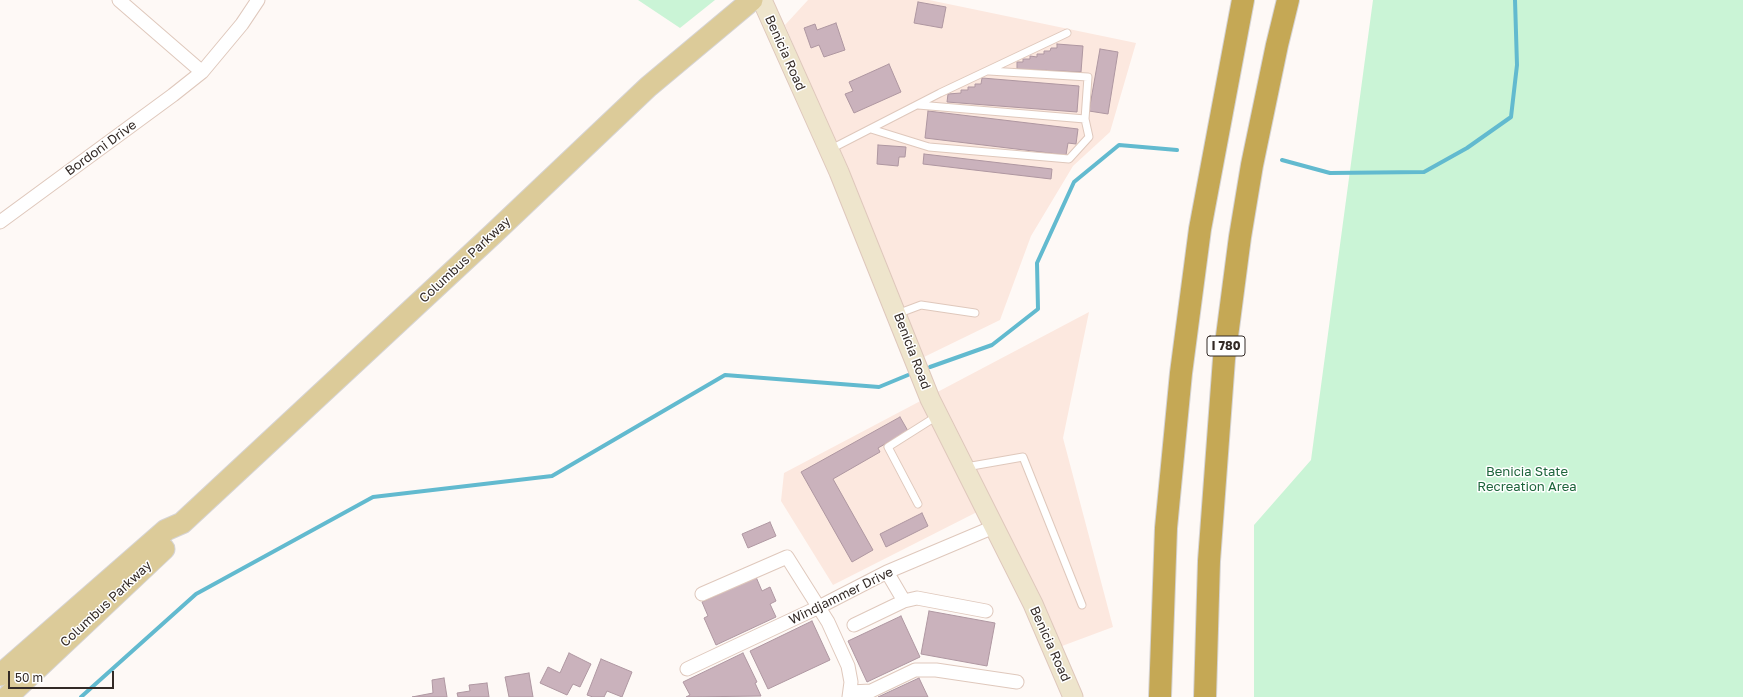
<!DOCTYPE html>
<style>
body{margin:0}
#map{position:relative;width:1743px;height:697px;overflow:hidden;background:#fef9f6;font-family:"Golos Text",sans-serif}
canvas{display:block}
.scale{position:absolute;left:8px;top:671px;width:106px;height:18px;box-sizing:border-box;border:2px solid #332a26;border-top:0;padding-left:5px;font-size:12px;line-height:14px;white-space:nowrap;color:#332a26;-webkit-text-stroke:3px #fff;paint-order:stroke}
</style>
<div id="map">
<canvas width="1743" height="697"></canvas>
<div class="scale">50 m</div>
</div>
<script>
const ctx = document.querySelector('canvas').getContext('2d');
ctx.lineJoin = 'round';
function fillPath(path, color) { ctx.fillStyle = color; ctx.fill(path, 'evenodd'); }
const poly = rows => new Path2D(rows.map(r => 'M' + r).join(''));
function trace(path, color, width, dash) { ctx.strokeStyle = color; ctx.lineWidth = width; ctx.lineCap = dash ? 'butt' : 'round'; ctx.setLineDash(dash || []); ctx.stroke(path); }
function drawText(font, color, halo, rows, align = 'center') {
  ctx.font = font + ' "Golos Text",sans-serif'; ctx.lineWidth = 3; ctx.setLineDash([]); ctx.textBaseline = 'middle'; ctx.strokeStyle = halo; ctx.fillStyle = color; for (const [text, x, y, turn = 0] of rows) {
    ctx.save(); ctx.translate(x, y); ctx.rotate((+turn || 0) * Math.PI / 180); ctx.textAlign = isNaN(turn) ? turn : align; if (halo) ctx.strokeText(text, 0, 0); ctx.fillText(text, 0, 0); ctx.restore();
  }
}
fillPath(poly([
 [808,0,929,0,1136,43,1110,132,1073,166,1031,236,1000,320,924,357,785,25],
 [1089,312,1063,438,1113,627,1046,652,977,512,833,585,781,501,784,473]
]), '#fce8df');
fillPath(poly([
 [638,0,715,0,680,28],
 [1373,0,1743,0,1743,697,1254,697,1254,525,1311,460]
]), '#caf4d6');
trace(poly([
 [1282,160,1330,173,1424,172,1467,148,1511,117,1517,65,1515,0],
 [930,367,992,345,1038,309,1037,263,1074,182,1119,145,1177,150],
 [81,697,196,594,373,497,552,476,725,375,879,387,908,375]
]), '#62bacf', 4);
const building = poly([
 [918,2,946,7,942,28,914,23,918,2],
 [836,23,845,50,824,57,819,45,811,48,804,28,815,24,817,30,836,23],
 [1057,44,1083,46,1081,72,1017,69,1017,62,1023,62,1023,59,1030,59,1030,56,1037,57,1037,54,1044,54,1044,51,1050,51,1051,48,1057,48,1057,44],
 [1100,49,1118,52,1108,114,1089,111,1100,49],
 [889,64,901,92,854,113,845,94,853,91,849,82,889,64],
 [982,78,1079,86,1077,112,947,102,948,94,961,93,961,90,968,90,968,87,975,87,975,84,981,84,982,78],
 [928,111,1078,129,1076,144,1068,143,1066,155,925,138,928,111],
 [878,145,906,147,905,157,899,157,898,166,877,164,878,145],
 [924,154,1052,169,1051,179,923,164,924,154],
 [900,417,908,431,878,448,880,452,833,479,873,550,852,562,801,472,900,417],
 [922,513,928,526,886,547,880,534,922,513],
 [770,522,776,536,748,548,742,534,770,522],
 [756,577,762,591,770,587,776,601,770,604,776,617,716,645,704,618,708,616,702,602,756,577],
 [929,611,995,623,987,666,921,654,929,611],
 [901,616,920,657,867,682,848,641,901,616],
 [812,621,830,660,768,689,750,651,812,621],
 [569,653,591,664,580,687,573,684,567,695,540,683,548,667,560,673,569,653],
 [743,653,757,682,755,683,761,696,686,697,690,695,683,682,743,653],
 [601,659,632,672,622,697,607,691,604,697,593,697,587,695,601,659],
 [529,673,533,697,509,697,505,677,529,673],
 [444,678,447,697,412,697,433,693,432,680,444,678],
 [919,678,928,697,878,697,919,678],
 [487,683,489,697,458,697,457,693,470,691,469,685,487,683]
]);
fillPath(building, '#cab2bc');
trace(building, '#af97a1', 1);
const service = poly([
 [918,105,1085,119],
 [871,129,929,147,1069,159,1089,137,1085,119,1088,77,989,71],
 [829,150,940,93,1067,33],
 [897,314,921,305,975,313],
 [966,467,1023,457,1082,605],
 [918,504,888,447,937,416]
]);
const minor = poly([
 [119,0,202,72],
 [0,222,173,95,202,72,242,24,258,0],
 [887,572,904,601],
 [702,594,787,557,828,622,848,666,851,682,849,697],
 [854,625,904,601,917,598,986,611],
 [687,669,819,607,887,572,996,526],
 [850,692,871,691,915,670,936,670,1017,682]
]);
const secondary = poly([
 [762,0,839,172,930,399,1033,604,1073,697]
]);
const primary = poly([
 [0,675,166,530,182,523,493,234,648,87,752,0],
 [7,697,164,549]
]);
const motorway = poly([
 [1160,697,1166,528,1181,373,1200,229,1243,0],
 [1205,697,1209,561,1224,359,1240,237,1252,165,1277,45,1288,0]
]);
trace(service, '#dfc8bc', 9);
trace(minor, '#dfc8bc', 15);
trace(secondary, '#dfc8bc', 21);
trace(primary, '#d6d4d4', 23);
trace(motorway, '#d6d4d4', 24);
trace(service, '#fff', 7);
trace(minor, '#fff', 13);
trace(secondary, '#eee5cc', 19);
trace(primary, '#dccb99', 21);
trace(motorway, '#c5a855', 22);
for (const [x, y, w] of [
 [1226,346,38]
]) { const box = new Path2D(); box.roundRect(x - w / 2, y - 10, w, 20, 3); ctx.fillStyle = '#fff'; ctx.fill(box); trace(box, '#332a26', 1); }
drawText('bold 12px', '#332a26', null, [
 ["I 780",1226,346]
]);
drawText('13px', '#332a26', '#fff', [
 ["Benicia Road",785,53,66],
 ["Bordoni Drive",101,148,-36],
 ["Columbus Parkway",465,260,-43],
 ["Benicia Road",912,351,69],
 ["Windjammer Drive",841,596,-26],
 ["Columbus Parkway",106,604,-43],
 ["Benicia Road",1050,644,66]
]);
drawText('13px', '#1e653c', '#fff', [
 ["Benicia State",1527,472],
 ["Recreation Area",1527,487]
]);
</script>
